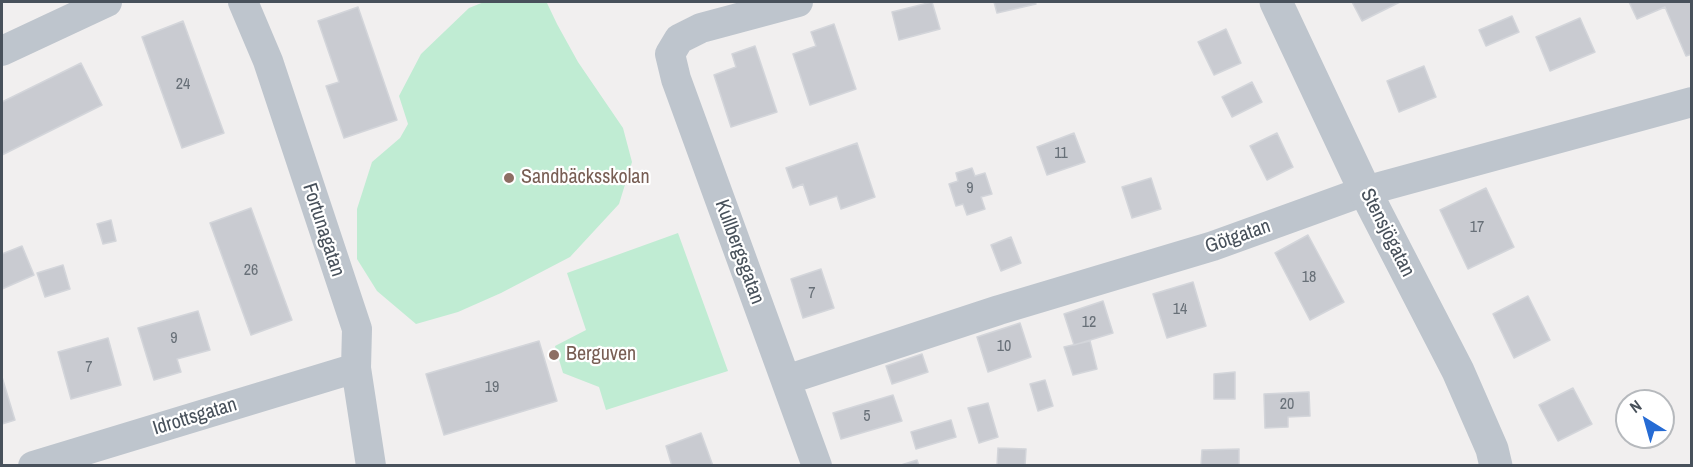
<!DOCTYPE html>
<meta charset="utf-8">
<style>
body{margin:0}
#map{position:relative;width:1693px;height:467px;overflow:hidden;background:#f1efef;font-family:"Archivo Narrow",sans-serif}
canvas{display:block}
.frame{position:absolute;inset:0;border:3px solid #48515b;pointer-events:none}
.north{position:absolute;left:1615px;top:389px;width:60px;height:60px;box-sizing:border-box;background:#fff;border:2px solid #b6b9bd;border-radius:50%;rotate:323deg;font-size:16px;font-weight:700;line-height:24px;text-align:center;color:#48515b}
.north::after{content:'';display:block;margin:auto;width:21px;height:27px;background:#266bd4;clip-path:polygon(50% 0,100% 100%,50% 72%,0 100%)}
</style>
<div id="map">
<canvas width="1693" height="467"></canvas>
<div class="frame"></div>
<div class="north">N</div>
</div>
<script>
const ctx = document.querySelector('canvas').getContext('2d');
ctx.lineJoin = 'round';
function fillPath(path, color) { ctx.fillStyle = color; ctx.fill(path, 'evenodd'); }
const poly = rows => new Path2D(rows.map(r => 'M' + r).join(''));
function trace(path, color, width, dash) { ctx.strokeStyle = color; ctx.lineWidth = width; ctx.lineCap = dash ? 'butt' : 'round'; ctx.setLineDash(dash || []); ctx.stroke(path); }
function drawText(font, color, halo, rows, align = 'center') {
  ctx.font = font + ' "Archivo Narrow",sans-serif'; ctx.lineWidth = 4.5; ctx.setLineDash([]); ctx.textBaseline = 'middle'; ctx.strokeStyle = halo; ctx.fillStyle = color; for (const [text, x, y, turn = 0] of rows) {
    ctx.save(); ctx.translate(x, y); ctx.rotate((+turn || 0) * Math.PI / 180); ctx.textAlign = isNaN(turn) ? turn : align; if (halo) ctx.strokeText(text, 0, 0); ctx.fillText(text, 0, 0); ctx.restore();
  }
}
fillPath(poly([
 [484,2,547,3,557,24,578,62,623,128,632,162,619,204,570,257,501,293,458,312,416,324,377,291,357,259,357,209,372,162,400,138,408,124,399,96,421,54,469,8],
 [678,233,728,371,606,410,599,387,563,373,555,346,586,330,567,273]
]), '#c0ecd3');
const building = poly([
 [932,2,940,29,899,40,892,12,932,2],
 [994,2,1035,2,1036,4,997,13,994,2],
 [1352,2,1400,2,1362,21,1352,2],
 [1629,2,1692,2,1692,54,1686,56,1665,7,1637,19,1629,2],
 [358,7,397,120,344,138,326,86,339,82,318,21,358,7],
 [1512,16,1519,32,1486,46,1479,30,1512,16],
 [1580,18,1595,52,1550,71,1536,37,1580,18],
 [183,21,224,133,182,148,142,37,183,21],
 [834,24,856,89,810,105,793,54,816,46,811,32,834,24],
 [1226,29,1241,63,1214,75,1198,42,1226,29],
 [755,46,777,112,731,127,714,75,736,67,732,54,755,46],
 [81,63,102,105,2,155,2,102,81,63],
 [1424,66,1436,97,1399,112,1387,81,1424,66],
 [1252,82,1262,102,1232,117,1222,97,1252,82],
 [1074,133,1085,162,1047,175,1037,147,1074,133],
 [1277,133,1293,167,1267,180,1250,146,1277,133],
 [857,143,875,197,841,209,837,196,810,205,803,184,793,188,786,168,857,143],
 [972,168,975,176,985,173,992,194,981,197,985,209,967,215,963,204,956,206,949,184,958,181,956,173,972,168],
 [1151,178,1161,209,1132,218,1122,187,1151,178],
 [1486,188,1514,247,1468,269,1440,210,1486,188],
 [251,208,292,320,251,335,210,223,251,208],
 [111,220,116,241,103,244,97,224,111,220],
 [1308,235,1344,302,1310,320,1275,253,1308,235],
 [1011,237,1021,263,1001,271,991,245,1011,237],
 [22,246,34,275,2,289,2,254,22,246],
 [63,265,70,289,45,297,37,273,63,265],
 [821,269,834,308,803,318,791,279,821,269],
 [1193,282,1206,326,1167,338,1153,294,1193,282],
 [1528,296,1550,340,1514,358,1493,314,1528,296],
 [1103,301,1113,333,1074,345,1064,314,1103,301],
 [198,311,210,350,177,359,181,372,154,380,138,328,198,311],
 [1020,323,1031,357,988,372,977,337,1020,323],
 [108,338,121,385,71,399,58,352,108,338],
 [539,341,557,401,444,435,426,374,539,341],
 [1090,341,1097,369,1073,375,1064,347,1090,341],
 [922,354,928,372,892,384,886,366,922,354],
 [1235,372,1235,399,1214,399,1214,374,1235,372],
 [2,377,15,420,2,424,2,377],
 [1045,380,1053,406,1038,411,1030,384,1045,380],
 [1573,388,1592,424,1558,441,1539,405,1573,388],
 [1309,392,1310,416,1288,417,1288,427,1265,428,1264,394,1309,392],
 [893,395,902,421,841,439,833,413,893,395],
 [988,403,998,437,979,443,968,408,988,403],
 [951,420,956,437,916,449,911,432,951,420],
 [701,433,713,466,672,466,666,446,701,433],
 [998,448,1026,449,1025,466,997,466,998,448],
 [1239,449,1239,466,1201,466,1202,450,1239,449],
 [917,460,919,466,898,466,917,460]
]);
fillPath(building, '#c9cbd1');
trace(building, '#d3d5da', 1.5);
trace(poly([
 [243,2,268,61,357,329,356,368,371,466],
 [798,2,701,28,679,39,670,54,676,79,817,466],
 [2,51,107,2],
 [786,380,999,310,1213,246,1365,191,1692,102],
 [33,466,356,368]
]), '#bec5cd', 30);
trace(poly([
 [1276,2,1365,191,1458,371,1492,449,1496,466]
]), '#bec5cd', 33);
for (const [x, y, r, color] of [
 [509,178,6,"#8d6e63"],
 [554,355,6,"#8d6e63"]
]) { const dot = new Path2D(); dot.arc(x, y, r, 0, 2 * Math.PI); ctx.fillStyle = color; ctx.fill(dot); trace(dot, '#fff', 2); }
drawText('16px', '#687078', null, [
 ["24",183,85],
 ["11",1061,154],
 ["9",970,189],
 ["17",1477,228],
 ["26",251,271],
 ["18",1309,278],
 ["7",812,294],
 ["14",1180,310],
 ["12",1089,323],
 ["9",174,339],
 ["10",1004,347],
 ["7",89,368],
 ["19",492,388],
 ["20",1287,405],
 ["5",867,417]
]);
drawText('20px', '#785e54', '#fff', [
 ["Sandbäcksskolan",521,178],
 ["Berguven",566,355]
], 'left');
drawText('20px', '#48515b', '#fff', [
 ["Fortunagatan",323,230,72],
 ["Stensjögatan",1387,233,63],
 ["Götgatan",1238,237,-19],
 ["Kullbergsgatan",739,252,70],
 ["Idrottsgatan",195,417,-17]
]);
</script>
